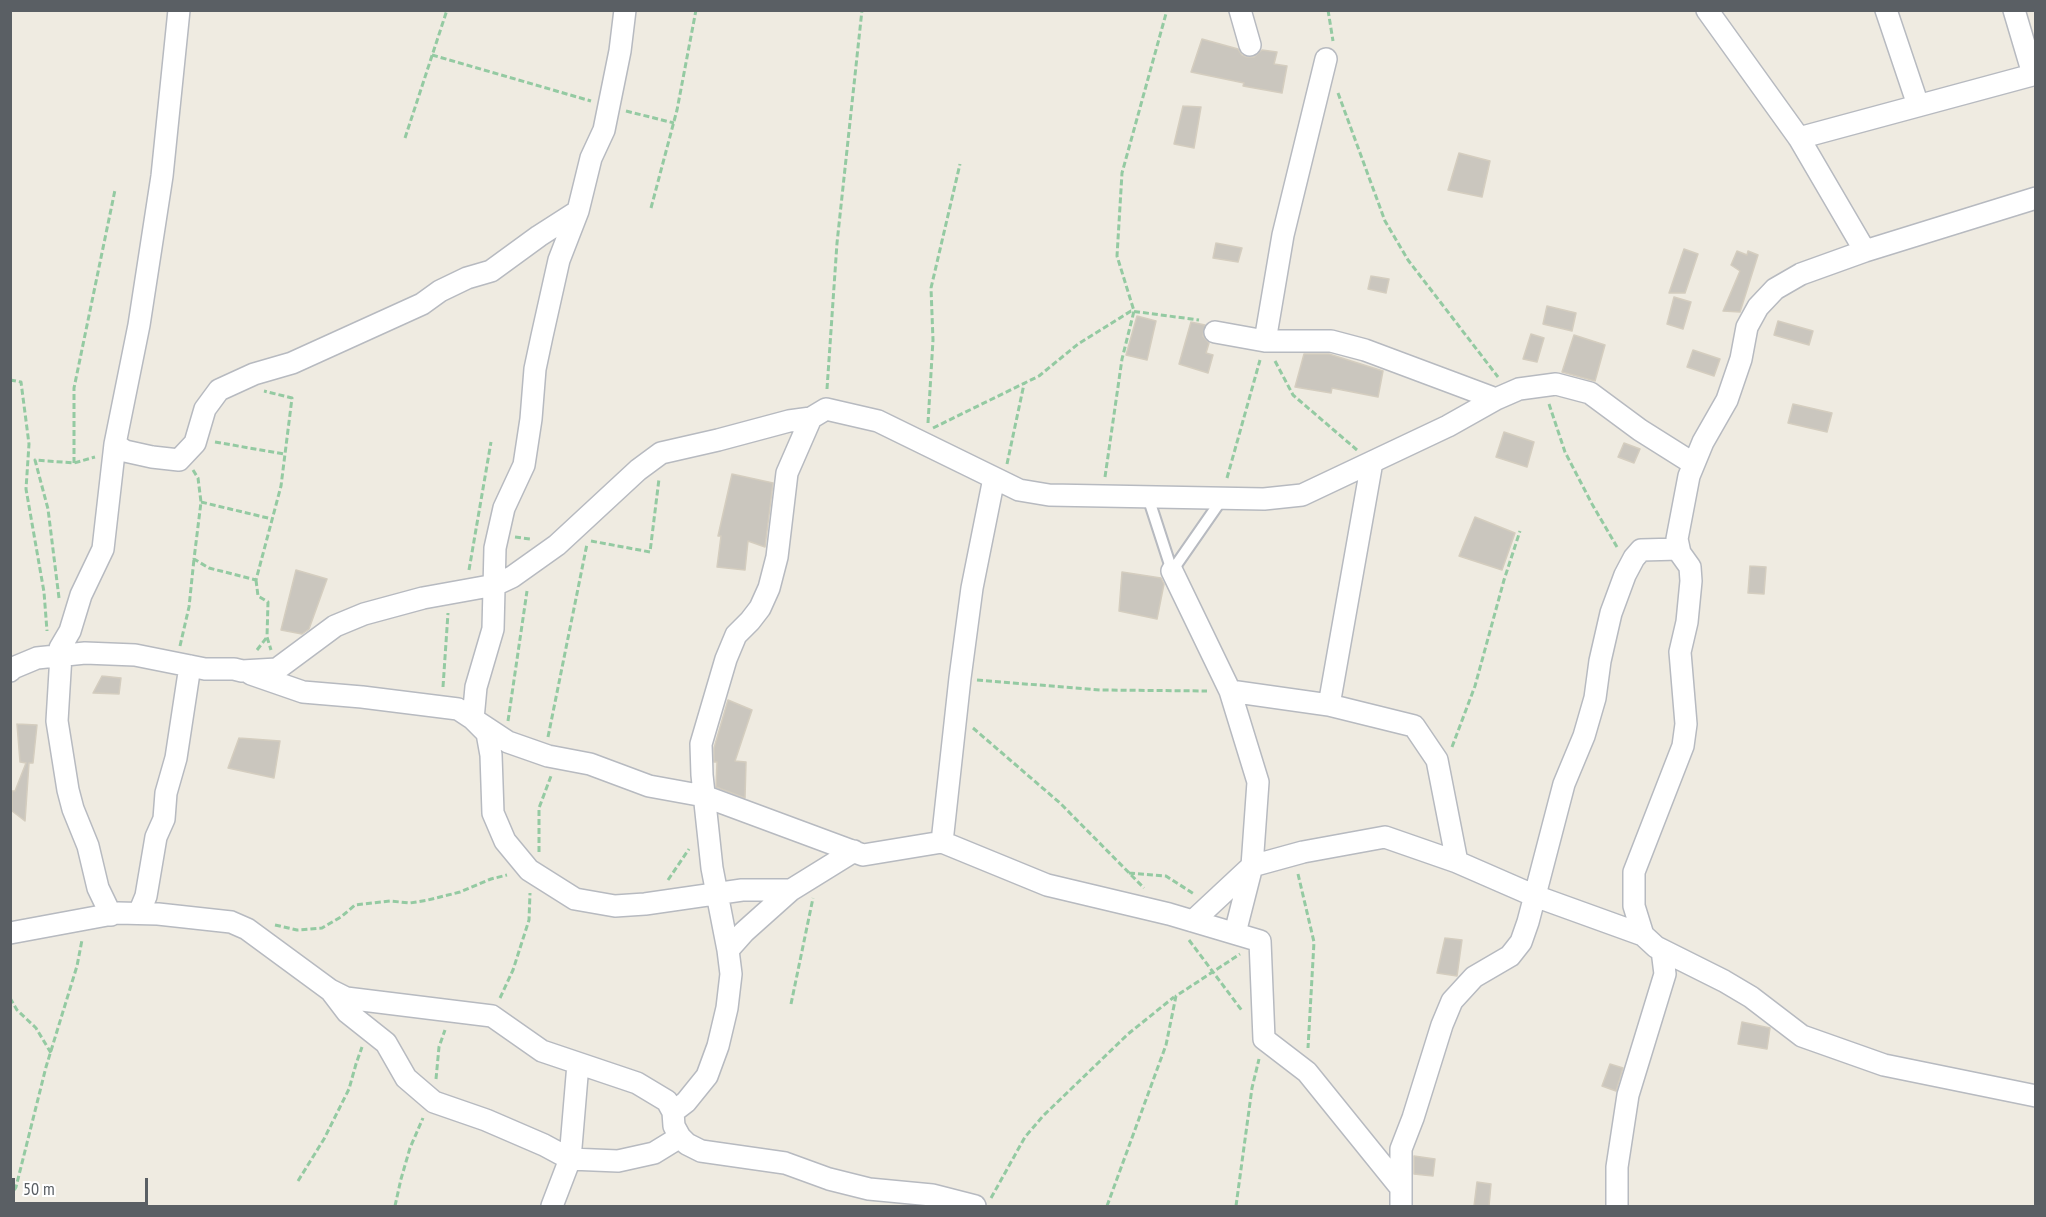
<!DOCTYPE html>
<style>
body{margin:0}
#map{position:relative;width:2046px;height:1217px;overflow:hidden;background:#efebe1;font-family:"PT Sans Narrow",sans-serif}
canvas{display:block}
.frame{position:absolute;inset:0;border:12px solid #5a5f64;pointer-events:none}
.scale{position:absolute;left:12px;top:1178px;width:136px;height:27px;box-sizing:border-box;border:3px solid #5a5f64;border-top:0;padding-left:8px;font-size:18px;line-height:21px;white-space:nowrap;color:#5a5f64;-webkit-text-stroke:4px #fff;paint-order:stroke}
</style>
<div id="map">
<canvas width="2046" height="1217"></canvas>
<div class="frame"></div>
<div class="scale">50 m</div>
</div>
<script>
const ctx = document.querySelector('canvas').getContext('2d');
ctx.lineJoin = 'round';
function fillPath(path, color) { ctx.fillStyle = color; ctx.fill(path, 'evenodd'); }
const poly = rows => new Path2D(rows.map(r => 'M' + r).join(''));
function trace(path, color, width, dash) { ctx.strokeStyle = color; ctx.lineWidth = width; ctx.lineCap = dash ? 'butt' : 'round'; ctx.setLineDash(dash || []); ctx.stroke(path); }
const building = poly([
 [1202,39,1238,49,1242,55,1247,57,1254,57,1262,50,1277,52,1274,64,1287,66,1282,93,1243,86,1244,83,1191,72,1202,39],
 [1183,106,1201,107,1194,148,1174,144,1183,106],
 [1459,153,1490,161,1482,197,1448,190,1459,153],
 [1216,243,1242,248,1238,262,1213,258,1216,243],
 [1684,249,1698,254,1685,293,1669,293,1684,249],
 [1737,251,1747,255,1748,251,1758,255,1740,312,1723,311,1740,271,1731,265,1737,251],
 [1371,276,1389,279,1386,293,1368,289,1371,276],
 [1674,297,1691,302,1683,329,1667,324,1674,297],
 [1547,306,1576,313,1572,331,1543,324,1547,306],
 [1137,316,1156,321,1147,360,1126,355,1137,316],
 [1778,321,1813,331,1809,345,1774,335,1778,321],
 [1191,322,1205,325,1203,336,1209,343,1206,353,1213,355,1208,373,1179,364,1191,322],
 [1531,334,1544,338,1537,362,1523,359,1531,334],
 [1574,335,1605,345,1595,381,1562,372,1574,335],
 [1693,350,1720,359,1714,376,1687,367,1693,350],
 [1304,354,1329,354,1383,371,1378,397,1332,388,1331,393,1295,387,1304,354],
 [1793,404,1832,413,1827,432,1788,423,1793,404],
 [1504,432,1534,442,1527,467,1496,457,1504,432],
 [1624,443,1640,449,1634,463,1618,457,1624,443],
 [732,474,773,483,765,547,748,541,745,570,717,567,721,536,718,536,732,474],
 [1475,517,1515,533,1502,570,1459,556,1475,517],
 [1750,566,1766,567,1764,594,1748,593,1750,566],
 [296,570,327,579,309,629,302,634,281,630,296,570],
 [1122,572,1161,578,1164,584,1157,619,1119,611,1122,572],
 [102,676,121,678,119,694,93,693,102,676],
 [728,700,752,710,735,761,746,762,745,798,716,787,717,762,714,762,714,748,728,700],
 [17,724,37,725,33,763,29,763,25,821,12,811,12,791,15,791,26,763,20,762,17,724],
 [239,738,280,741,274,778,228,768,239,738],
 [1445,938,1462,940,1457,976,1437,973,1445,938],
 [1742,1022,1770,1028,1767,1049,1738,1044,1742,1022],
 [1610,1064,1623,1068,1616,1091,1602,1086,1610,1064],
 [1414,1156,1435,1159,1433,1176,1414,1174,1414,1156],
 [1477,1182,1491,1184,1489,1206,1474,1206,1477,1182]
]);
fillPath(building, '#cac6be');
trace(building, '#d4cdbf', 1.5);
const service = poly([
 [1148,497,1172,571,1222,499]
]);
const minor = poly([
 [1240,10,1250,45],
 [1707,10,1799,138,1865,251],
 [1886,10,1918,105],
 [2014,10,2033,74],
 [1799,138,2036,74],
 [578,211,559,260,542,336,535,369,531,419,524,465,504,508,495,548,493,629,476,687,473,719,487,733,491,755,493,813,505,841,529,870,575,899,615,906,645,904,742,890,791,890,854,851],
 [1215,332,1265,341,1331,341,1365,350,1496,399],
 [1265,341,1283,235,1326,59],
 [115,444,125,451,152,457,179,460,195,443,205,409,219,390,254,374,292,363,422,304,440,291,467,278,491,271,539,236,578,211,591,158,604,130,620,51,625,10],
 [1172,571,1230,691,1258,782,1252,866,1235,933],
 [10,671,13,668,37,658,85,653,135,655,205,669,234,669,242,671,277,669,335,626,364,614,423,598,495,585,512,577,557,545,638,470,661,453,718,440,789,421,811,418,826,409,878,421,1019,490,1049,495,1264,499,1302,495,1448,426,1496,399,1519,389,1556,384,1590,393,1640,430,1694,464],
 [251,674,303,692,362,697,458,709,508,742,548,756,590,764,649,786,704,796,863,855,942,842,1047,885,1169,914,1260,941,1264,1039,1307,1072,1400,1187],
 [1230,691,1329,705,1372,462],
 [1329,705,1414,726,1437,760,1457,862,1535,896,1643,935,1656,947,1724,981,1751,997,1802,1036,1884,1065,2036,1096],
 [942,842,960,678,972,588,994,478],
 [139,913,146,896,156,837,164,819,166,793,176,758,190,666],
 [111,915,98,888,88,846,73,809,68,790,57,721,61,655,60,648,70,631,81,595,103,549,115,444,139,325,162,176,179,10],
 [1193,921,1252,866,1303,852,1385,837,1457,862],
 [10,933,118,913,158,914,231,922,247,929,330,990,346,998,492,1016,542,1051,637,1083,667,1101,673,1112,674,1126,680,1137,687,1144,701,1151,785,1163,829,1179,869,1189,932,1195,975,1206],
 [1643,935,1634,906,1634,872,1683,746,1686,724,1680,652,1687,622,1691,581,1690,567,1680,553,1677,539,1689,476,1703,442,1727,400,1741,359,1747,327,1758,307,1775,289,1801,274,1865,251,2036,198],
 [728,950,744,932,791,890],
 [331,991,347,1012,386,1043,406,1078,434,1102,486,1120,544,1145,570,1159,618,1161,654,1153,680,1137],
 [673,1112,686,1102,707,1076,718,1046,727,1008,731,974,728,950,712,868,702,775,701,744,726,659,736,635,750,621,760,608,769,588,777,557,787,473,811,418],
 [552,1206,570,1159,578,1064],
 [1401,1206,1401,1149,1413,1118,1442,1025,1452,1001,1474,977,1510,956,1521,942,1528,922,1564,784,1584,736,1595,698,1600,661,1611,613,1625,575,1634,558,1641,550,1679,549],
 [1617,1206,1617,1167,1628,1095,1665,974,1662,950]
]);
trace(service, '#b7bac0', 14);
trace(minor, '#b7bac0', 24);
trace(poly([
 [1328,10,1333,41],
 [432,55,591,101],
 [1338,93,1385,221,1408,260,1498,377],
 [626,111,674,123],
 [405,138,447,10],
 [651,208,677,110,696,10],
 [1275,361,1293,395,1357,450],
 [10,380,21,382,29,444,26,489,44,592,47,631],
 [827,389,837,243,862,10],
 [1549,404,1565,452,1592,504,1617,547],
 [928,423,933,340,931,288,960,164],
 [933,428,1039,376,1078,344,1131,311,1199,320],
 [215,442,284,454],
 [74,463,74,388,115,190],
 [1007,464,1024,384],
 [193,470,198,478,201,502,194,559,209,568,256,580,281,486,292,398,264,391],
 [1105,477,1122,359,1134,311,1117,256,1122,173,1167,10],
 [1227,478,1260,360],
 [201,502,272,519],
 [515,537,530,539],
 [591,541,650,552,659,479],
 [469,570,491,442],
 [256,580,258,596,268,602,267,637,271,650],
 [59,598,48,509,35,460,74,463,95,457],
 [180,646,189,607,194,559],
 [257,650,267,637],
 [977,680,1100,690,1207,691],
 [443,687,448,613],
 [508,721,527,591],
 [973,728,1060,803,1144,888],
 [548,737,587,544],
 [1452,747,1475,686,1504,580,1520,531],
 [539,852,539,808,551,776],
 [1129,873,1166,876,1194,894],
 [1298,874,1314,942,1308,1048],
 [668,880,689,849],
 [275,925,297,930,322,928,341,917,355,905,390,901,410,903,428,900,460,892,491,879,507,875],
 [1189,940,1243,1012],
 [10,998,17,1010,36,1028,51,1053],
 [500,998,513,970,529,920,530,893],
 [791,1004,813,898],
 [436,1079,439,1047,445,1030],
 [298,1181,324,1139,349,1089,356,1064,362,1047],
 [10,1198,16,1187,46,1067,77,966,82,940],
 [991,1198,1025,1137,1043,1116,1128,1034,1174,997],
 [395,1206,401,1179,410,1148,423,1118],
 [1107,1206,1166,1045,1176,996,1240,954],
 [1236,1206,1252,1088,1259,1059]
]), '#94caa2', 3, [6, 3]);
trace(service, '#fff', 10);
trace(minor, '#fff', 21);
</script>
